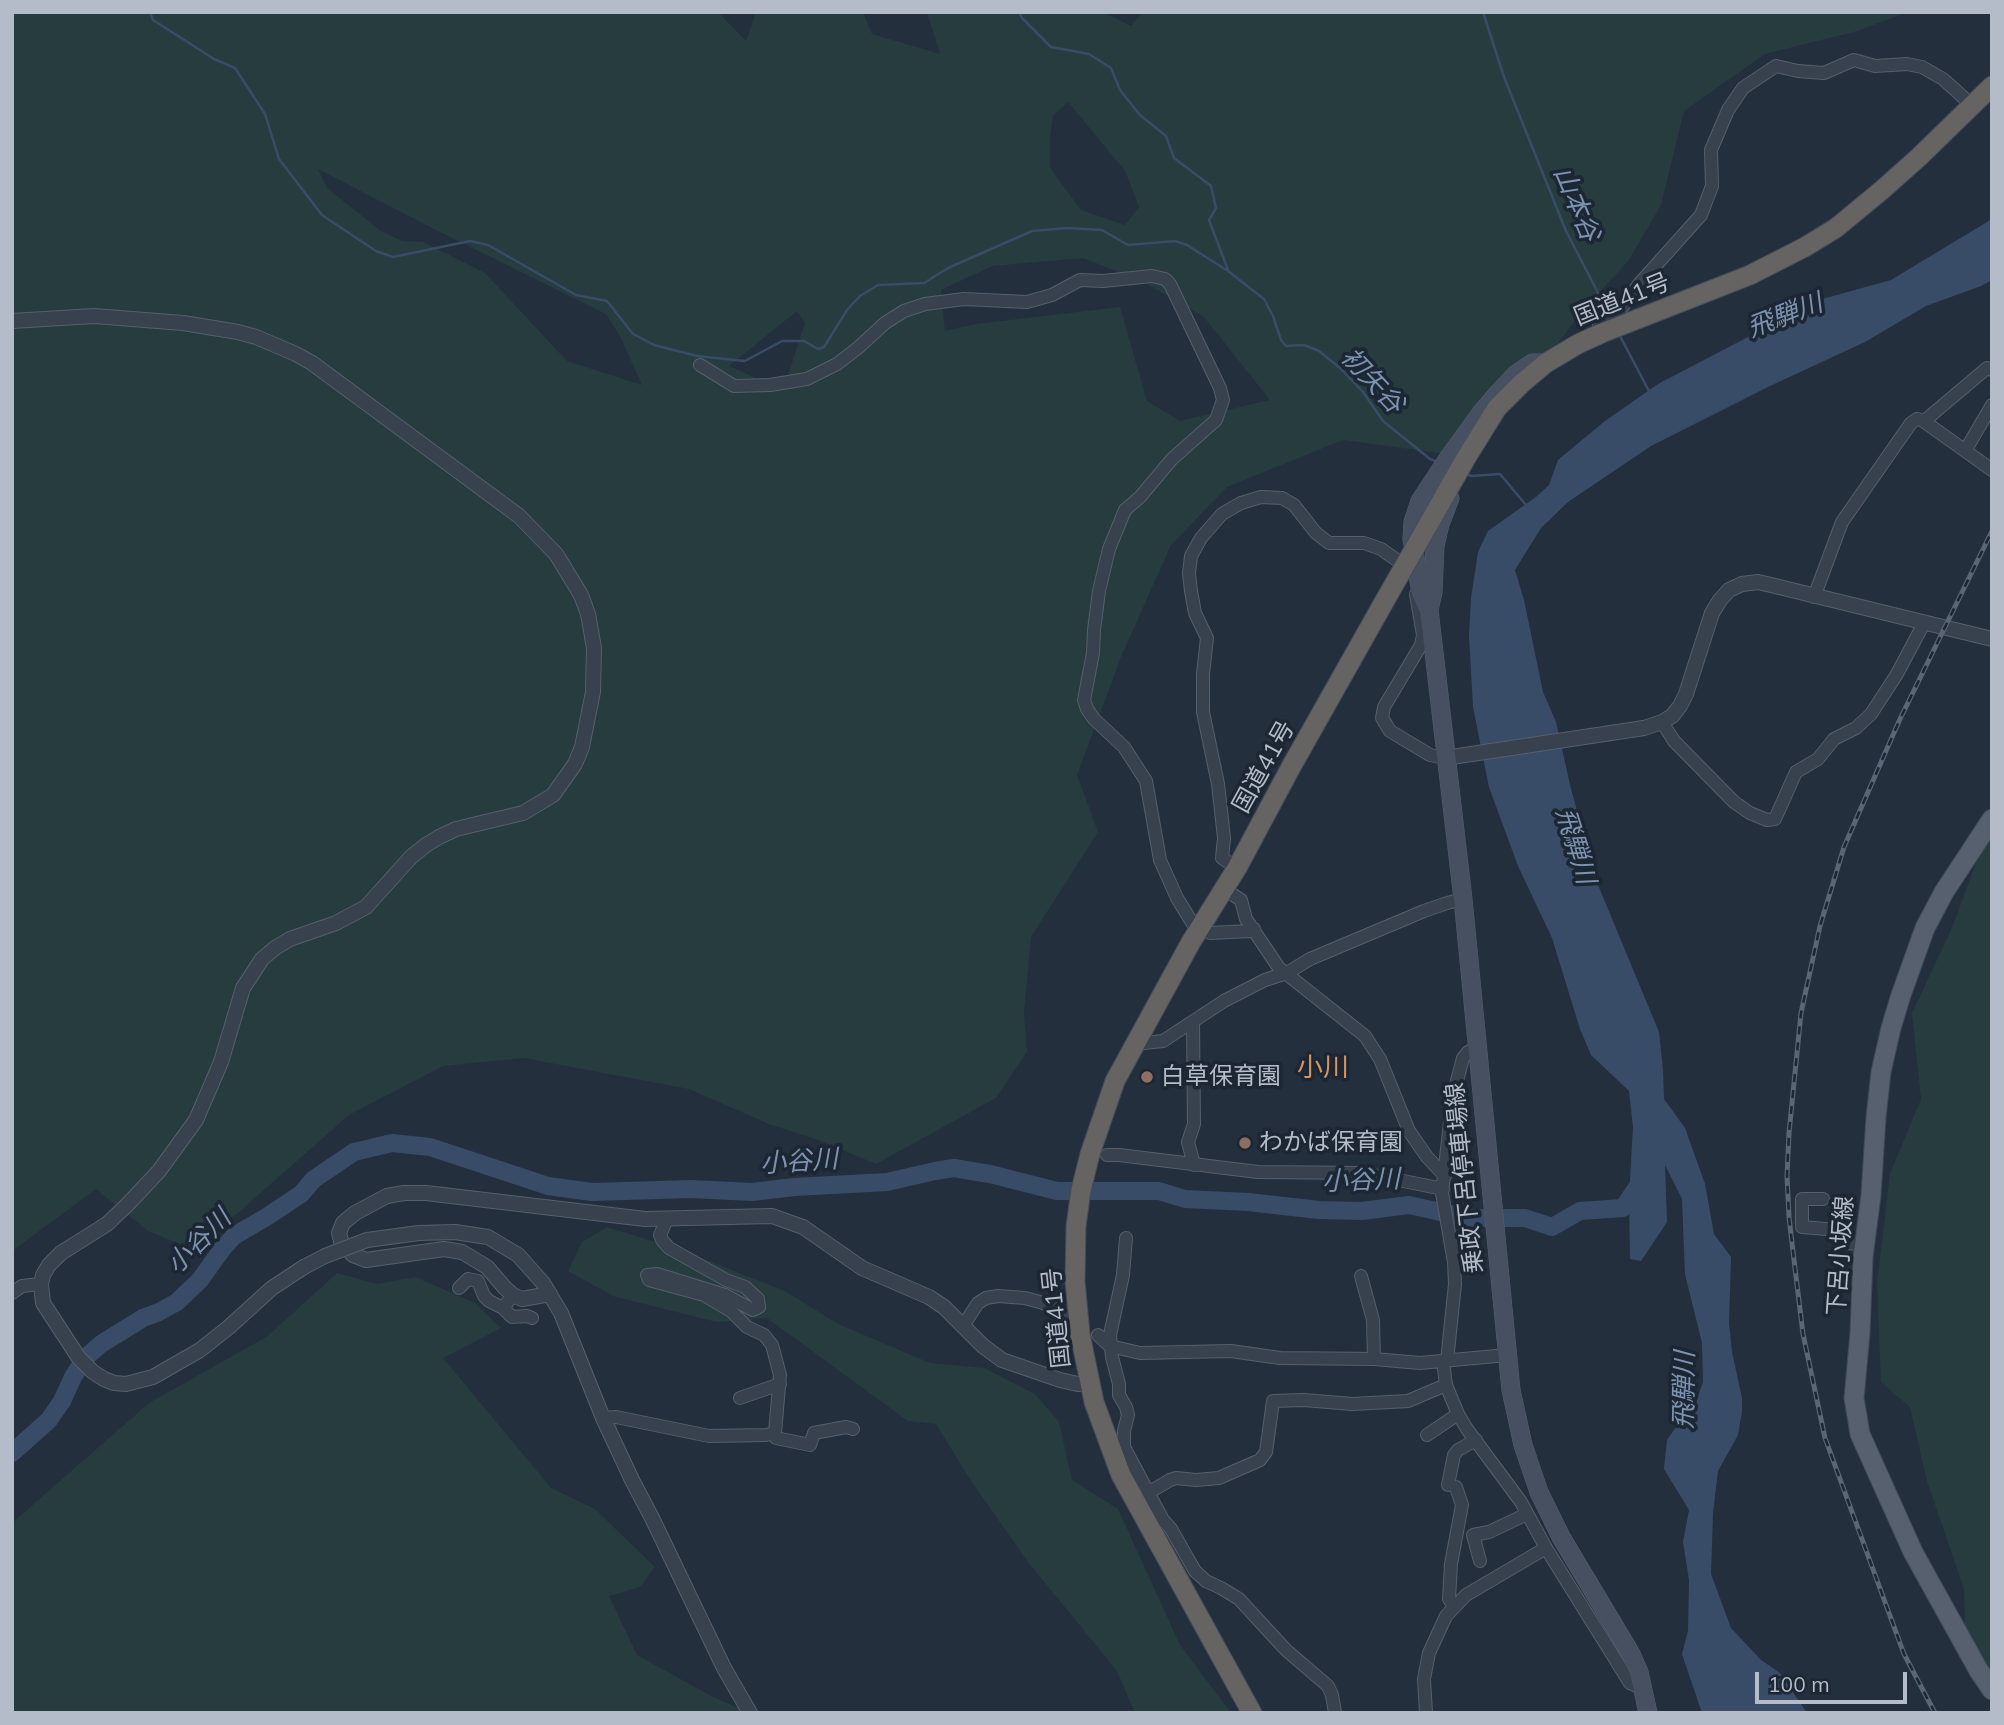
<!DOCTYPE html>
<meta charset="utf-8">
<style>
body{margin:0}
#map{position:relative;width:2004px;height:1725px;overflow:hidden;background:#242f3e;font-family:Mulish,sans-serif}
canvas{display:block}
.frame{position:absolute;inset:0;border:14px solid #b4bcc9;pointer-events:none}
.scale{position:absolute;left:1755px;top:1672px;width:152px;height:32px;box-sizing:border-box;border:4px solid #b4bcc9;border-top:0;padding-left:9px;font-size:21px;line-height:24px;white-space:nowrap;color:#b4bcc9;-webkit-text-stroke:5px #1d2633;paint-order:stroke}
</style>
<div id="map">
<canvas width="2004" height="1725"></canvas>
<div class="frame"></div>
<div class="scale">100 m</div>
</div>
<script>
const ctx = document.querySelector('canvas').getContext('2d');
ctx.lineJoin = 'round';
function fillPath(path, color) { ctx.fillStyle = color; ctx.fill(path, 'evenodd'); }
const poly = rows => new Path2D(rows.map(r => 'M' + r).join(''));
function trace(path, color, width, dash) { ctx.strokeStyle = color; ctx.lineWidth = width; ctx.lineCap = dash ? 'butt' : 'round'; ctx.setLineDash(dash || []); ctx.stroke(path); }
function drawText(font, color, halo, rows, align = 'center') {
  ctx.font = font + ' Mulish,"Noto Sans JP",sans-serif'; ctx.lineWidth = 7; ctx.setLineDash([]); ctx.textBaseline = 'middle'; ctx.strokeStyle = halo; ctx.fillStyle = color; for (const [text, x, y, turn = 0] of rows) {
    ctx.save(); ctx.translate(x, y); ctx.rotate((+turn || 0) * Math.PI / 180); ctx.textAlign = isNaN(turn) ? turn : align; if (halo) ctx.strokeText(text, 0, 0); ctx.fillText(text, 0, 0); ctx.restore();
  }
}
fillPath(poly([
 [12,12,718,12,746,41,756,12,863,12,872,34,940,54,927,12,1103,12,1131,26,1143,12,1908,12,1854,32,1765,54,1684,111,1661,205,1629,260,1579,315,1547,358,1462,456,1343,440,1227,487,1171,545,1121,657,1077,775,1098,832,1031,937,1024,1013,1027,1052,996,1098,876,1164,821,1141,769,1124,689,1089,524,1058,443,1066,349,1115,239,1212,192,1249,148,1231,96,1189,12,1251],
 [1068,102,1125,171,1139,207,1125,225,1081,210,1050,168,1050,139,1053,115],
 [318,169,434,229,606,314,621,338,642,385,567,361,485,273,423,242,402,241,381,231,327,188],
 [1083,258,1144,282,1204,317,1270,400,1180,421,1147,401,1120,307,976,324,945,331,941,290,992,266],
 [797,311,805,323,783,390,729,366],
 [1992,837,1992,1675,1965,1628,1964,1589,1927,1481,1910,1407,1881,1382,1877,1283,1890,1174,1921,1099,1912,1013,1952,928,1980,852],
 [607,1227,678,1249,785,1291,838,1324,930,1363,984,1368,1035,1394,1059,1422,1072,1480,1118,1509,1180,1645,1231,1713,1135,1713,1117,1671,1028,1562,971,1481,936,1424,908,1421,767,1318,717,1322,613,1296,568,1271,582,1242],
 [337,1273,377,1284,415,1277,475,1303,501,1328,443,1358,551,1488,595,1509,655,1567,640,1587,609,1596,637,1655,713,1697,750,1713,12,1713,12,1523,149,1403,268,1336]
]), '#263c3f');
fillPath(poly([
 [1992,219,1992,280,1981,286,1926,306,1865,342,1770,386,1651,446,1568,502,1541,528,1515,570,1524,600,1543,692,1556,722,1571,789,1598,885,1659,1032,1663,1070,1664,1099,1685,1128,1705,1184,1714,1234,1731,1257,1729,1323,1732,1352,1742,1398,1742,1411,1738,1435,1718,1471,1713,1513,1711,1574,1731,1628,1761,1660,1780,1673,1807,1713,1702,1713,1682,1654,1688,1631,1689,1580,1683,1542,1689,1510,1664,1469,1667,1440,1676,1427,1693,1411,1703,1382,1702,1343,1685,1274,1682,1199,1665,1165,1667,1222,1641,1261,1630,1259,1629,1197,1633,1127,1629,1091,1591,1055,1580,1029,1552,938,1518,866,1489,787,1473,707,1469,635,1471,598,1478,552,1488,531,1536,497,1549,485,1558,460,1605,421,1658,384,1748,337,1797,306,1891,280]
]), '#394c67');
trace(poly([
 [150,12,153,20,214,59,235,68,265,114,279,159,322,215,376,251,393,257,470,241,488,245,576,295,607,301,633,334,654,345,697,356,745,361,782,341,804,341,818,349,824,347,847,310,860,296,878,285,924,283,948,268,1032,231,1068,228,1102,230,1128,245,1175,241,1187,245,1228,271,1264,299,1273,316,1281,340,1286,346,1304,345,1319,351,1340,368,1363,392,1383,421,1430,459,1438,462],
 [1019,12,1022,18,1051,47,1089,54,1111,68,1120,90,1140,115,1166,136,1174,158,1211,186,1216,208,1209,220,1228,270],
 [1483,12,1504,77,1566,231,1608,312],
 [1619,334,1650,393],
 [1466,474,1471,476,1500,474,1526,505]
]), '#394c67', 2.5);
trace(poly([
 [12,1453,49,1420,62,1401,73,1377,85,1358,101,1344,143,1318,159,1312,177,1302,200,1280,223,1248,234,1236,268,1216,301,1194,314,1179,354,1152,392,1143,430,1147,548,1186,592,1192,691,1189,752,1192,795,1187,887,1182,935,1171,954,1168,990,1174,1057,1191,1159,1191,1185,1199,1248,1202,1319,1210,1362,1211,1409,1205,1468,1218,1525,1218,1552,1227,1580,1211,1623,1208,1642,1180]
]), '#394c67', 18);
const minor = poly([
 [1602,333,1599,324,1620,310,1640,283,1701,215,1712,186,1711,150,1728,110,1743,88,1776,66,1798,71,1824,73,1854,60,1875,66,1907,64,1922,67,1943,79,1973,106],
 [700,365,734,386,770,385,807,379,837,364,859,347,885,323,904,311,925,304,964,299,1027,302,1052,295,1080,280,1103,281,1152,276,1165,279,1170,284,1220,388,1223,400,1216,420,1172,459,1140,497,1125,510,1109,549,1099,591,1094,630,1093,653,1084,700,1087,709,1094,719,1124,747,1146,781,1160,860,1177,898,1193,924],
 [1926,423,1929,417,1987,368,1992,370],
 [1965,451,1992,405],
 [1416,594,1423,635,1421,645,1384,707,1382,718,1390,731,1430,755,1445,758],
 [1814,597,1842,522,1911,423,1917,419,1922,420,1992,470],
 [1662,722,1674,741,1734,802,1750,813,1767,820,1775,819,1796,772,1818,759,1834,739,1856,728,1871,714,1897,674,1924,623],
 [1237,868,1222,858,1224,838,1218,784,1203,712,1203,674,1207,638,1195,613,1191,591,1189,573,1191,556,1201,538,1222,514,1241,503,1261,497,1282,498,1294,505,1316,533,1329,543,1364,543,1381,549,1401,563,1406,571],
 [1224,889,1241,900,1246,919,1279,968,1365,1036,1380,1059,1409,1131,1427,1157,1445,1176],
 [1210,933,1250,931,1254,929],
 [1193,1022,1194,1124,1188,1142,1194,1165],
 [1137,1040,1144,1043,1163,1041,1224,1001,1265,980,1287,973,1310,959,1424,911,1447,903,1463,899],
 [1107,1155,1119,1155,1258,1172,1364,1173,1443,1189],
 [1823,1199,1802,1199,1802,1227,1838,1230,1839,1242,1865,1245],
 [1126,1238,1123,1275,1110,1335,1112,1357,1119,1384,1119,1395,1126,1407,1128,1415,1124,1431,1124,1447,1163,1520,1171,1529,1195,1571,1206,1581,1221,1588,1239,1599,1286,1650,1328,1686,1332,1695,1335,1713],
 [1361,1276,1373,1320,1374,1359],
 [459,1288,468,1279,478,1281,484,1296,489,1301,503,1308,513,1295],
 [12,1293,22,1286,41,1284],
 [503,1308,512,1317,527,1316,532,1318],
 [963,1326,978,1303,986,1298,998,1296,1025,1298,1043,1303,1069,1316],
 [1098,1335,1110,1346,1140,1353,1231,1351,1280,1358,1374,1359,1420,1363,1507,1355],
 [1443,1361,1446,1385,1458,1414,1467,1429,1521,1502,1546,1548,1630,1683,1637,1686,1643,1687],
 [1447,1361,1455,1284,1454,1262,1442,1193,1453,1096,1463,1058,1468,1052,1476,1048],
 [740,1398,780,1384],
 [603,1418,616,1417,709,1436,766,1435,775,1433,780,1375,772,1345,764,1335,747,1327,731,1311,704,1295,649,1280,647,1275,657,1274,725,1295,753,1310,759,1307,758,1299,745,1287,726,1280,669,1248,662,1240,660,1235,667,1219],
 [775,1433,776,1438,810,1445,814,1433,846,1427,853,1429],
 [1427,1435,1458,1414],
 [1448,1485,1454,1455,1458,1450,1476,1440],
 [1148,1493,1170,1480,1176,1478,1196,1480,1219,1478,1260,1460,1266,1452,1273,1401,1304,1400,1352,1404,1408,1401,1446,1385],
 [1480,1561,1473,1535,1489,1532,1527,1514],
 [1454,1606,1449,1599,1451,1564,1462,1505,1456,1487],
 [1426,1713,1424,1679,1429,1653,1446,1616,1466,1595,1546,1548]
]);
const tertiary = poly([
 [12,321,94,316,183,323,238,332,256,337,296,354,312,363,519,516,556,554,581,595,588,614,594,648,593,692,582,747,575,764,553,795,523,813,456,829,439,837,426,845,411,857,366,907,336,923,290,939,275,948,262,959,243,988,221,1062,196,1120,159,1171,127,1205,107,1224,61,1253,49,1265,43,1275,41,1284,43,1303,79,1358,93,1372,104,1379,114,1383,126,1384,153,1377,200,1350,229,1327,272,1288,304,1267],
 [1445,758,1644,728,1662,722,1672,716,1680,706,1686,694,1712,613,1720,600,1729,590,1742,584,1758,582,1771,585,1992,639],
 [367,1240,419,1233,455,1232,488,1237,518,1255,543,1283,561,1313,603,1418,632,1480,652,1518,724,1668,750,1713],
 [550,1294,522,1299,513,1295,505,1288,487,1267,462,1252,444,1249,366,1260,353,1255,341,1241,339,1233,343,1223,355,1213,387,1196,404,1193,426,1193,645,1219,772,1216,803,1227,862,1268,929,1297,944,1307,983,1346,1002,1360,1060,1380,1078,1384,1089,1383]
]);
const secondary = poly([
 [1450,498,1440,524,1435,546,1433,592,1429,610,1463,899,1511,1390,1523,1445,1539,1492,1561,1537,1631,1654,1639,1672,1648,1713],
 [1429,610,1421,593,1412,539,1413,522,1420,501,1449,457,1481,413,1499,392,1516,374,1532,363,1545,363]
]);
const primary = poly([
 [1992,819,1944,892,1925,928,1901,995,1891,1028,1881,1072,1876,1117,1871,1195,1863,1257,1860,1333,1854,1398,1860,1434,1913,1552,1979,1671,1992,1690]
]);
const trunk = poly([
 [1428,525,1466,458,1497,408,1521,384,1546,363,1578,344,1602,333,1750,275,1805,247,1836,228,1882,190,1919,157,1992,86],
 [1252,1713,1121,1475,1094,1402,1080,1334,1075,1281,1076,1226,1081,1190,1090,1154,1115,1081,1191,942,1237,868,1291,767,1388,595]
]);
trace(minor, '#565f6c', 14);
trace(tertiary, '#565f6c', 16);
trace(secondary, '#565f6c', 19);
trace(primary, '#414a57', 21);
trace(trunk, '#434c59', 21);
trace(minor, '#38414e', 12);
trace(tertiary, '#38414e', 14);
trace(secondary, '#465061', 18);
trace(primary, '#56606e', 19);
trace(trunk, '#656462', 19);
const rail = poly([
 [1935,1713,1904,1654,1825,1438,1803,1334,1794,1260,1789,1217,1787,1176,1789,1133,1801,1013,1820,926,1844,847,1900,719,1992,531]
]);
trace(rail, '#5a6575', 5);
trace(rail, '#1d2633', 2.5, [8]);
const tertiaryBridge = poly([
 [304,1267,325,1256,367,1240]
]);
const trunkBridge = poly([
 [1388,595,1428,525]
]);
trace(tertiaryBridge, '#565f6c', 16, []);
trace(trunkBridge, '#434c59', 21, []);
trace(tertiaryBridge, '#38414e', 14);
trace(trunkBridge, '#656462', 19);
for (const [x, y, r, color] of [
 [1147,1077,7,"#8d6e63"],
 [1245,1143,7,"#8d6e63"]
]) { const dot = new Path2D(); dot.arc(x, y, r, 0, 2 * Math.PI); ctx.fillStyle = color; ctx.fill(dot); trace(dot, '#1d2633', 2.5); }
drawText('24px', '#b4bcc9', '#1d2633', [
 ["国道41号",1622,300,-22],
 ["国道41号",1264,767,-61],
 ["乗政下呂停車場線",1465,1178,-96],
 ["下呂小坂線",1841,1256,-86],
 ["国道41号",1057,1318,-96]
]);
drawText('24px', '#b4bcc9', '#1d2633', [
 ["白草保育園",1161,1077],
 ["わかば保育園",1259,1143]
], 'left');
drawText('italic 26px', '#7c92b1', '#1d2633', [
 ["山本谷",1576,204,67],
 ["飛騨川",1785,316,-21],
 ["初矢谷",1372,381,47],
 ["飛騨川",1575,846,73],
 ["小谷川",799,1162,-4],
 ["小谷川",1361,1181,-2],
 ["小谷川",199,1242,-45],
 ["飛騨川",1685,1390,-89]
]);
drawText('26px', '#d59563', '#1d2633', [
 ["小川",1323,1068]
]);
</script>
